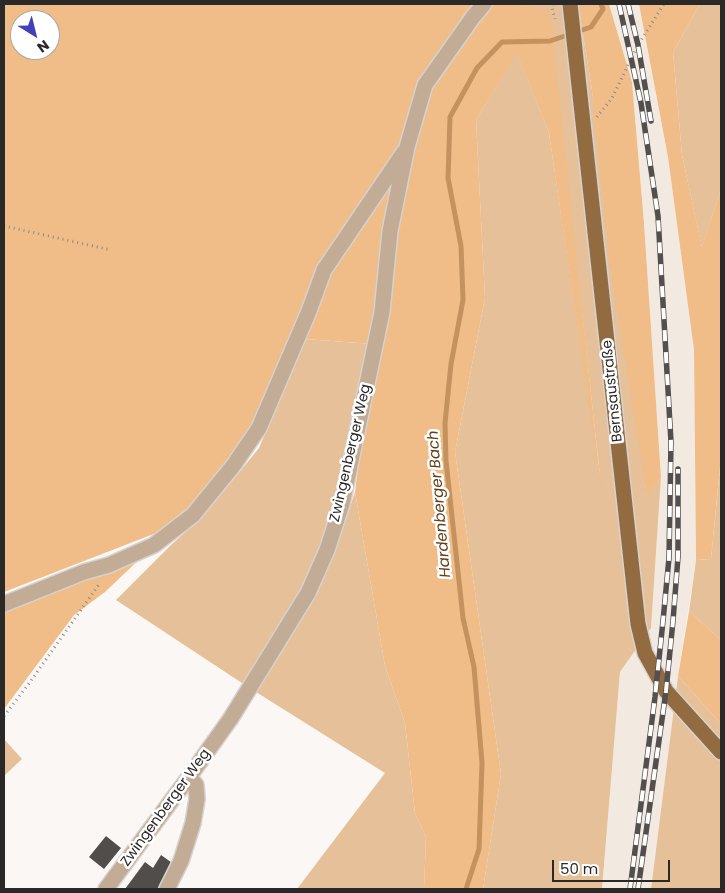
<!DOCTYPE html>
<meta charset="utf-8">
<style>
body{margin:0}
#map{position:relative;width:725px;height:893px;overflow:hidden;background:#faf7f4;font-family:Poppins,sans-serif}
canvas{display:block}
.frame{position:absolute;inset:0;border:5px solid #2b2928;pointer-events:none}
.north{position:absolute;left:10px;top:10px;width:50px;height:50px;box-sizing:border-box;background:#fff;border:1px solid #aaa9a9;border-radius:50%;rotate:144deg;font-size:14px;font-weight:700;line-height:20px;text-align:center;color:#2b2928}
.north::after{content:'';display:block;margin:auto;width:18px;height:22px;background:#4242b8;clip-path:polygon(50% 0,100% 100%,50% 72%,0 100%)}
.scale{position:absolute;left:552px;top:860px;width:118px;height:22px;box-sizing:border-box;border:2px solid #2b2928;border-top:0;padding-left:6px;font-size:15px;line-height:18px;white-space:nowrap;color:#2b2928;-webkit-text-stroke:4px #fff;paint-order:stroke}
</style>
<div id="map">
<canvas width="725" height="893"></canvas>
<div class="frame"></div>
<div class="north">N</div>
<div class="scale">50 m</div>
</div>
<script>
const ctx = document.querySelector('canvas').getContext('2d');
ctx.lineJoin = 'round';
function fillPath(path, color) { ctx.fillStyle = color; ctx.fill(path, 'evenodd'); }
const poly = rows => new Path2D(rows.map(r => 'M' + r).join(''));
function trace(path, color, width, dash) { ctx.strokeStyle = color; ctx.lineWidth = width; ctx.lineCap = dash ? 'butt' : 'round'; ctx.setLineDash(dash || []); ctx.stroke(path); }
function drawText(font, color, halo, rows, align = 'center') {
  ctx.font = font + ' Poppins,sans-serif'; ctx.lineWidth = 5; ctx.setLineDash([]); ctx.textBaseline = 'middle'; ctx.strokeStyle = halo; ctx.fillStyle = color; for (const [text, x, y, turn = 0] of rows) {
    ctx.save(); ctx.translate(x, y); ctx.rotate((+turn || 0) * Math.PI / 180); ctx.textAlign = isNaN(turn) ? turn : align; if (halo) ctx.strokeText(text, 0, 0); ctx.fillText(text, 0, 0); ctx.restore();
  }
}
fillPath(poly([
 [609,4,639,4,668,157,694,350,696,560,678,676,651,889,602,889,620,672,651,628,661,477,644,223,632,82]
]), '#f2eae1');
fillPath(poly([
 [506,4,578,4,592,90,647,496,661,477,651,628,620,672,602,889,483,889,501,774,455,452,485,298,476,120,517,52,549,133,600,476,563,141],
 [700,4,721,4,721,188,702,248,682,155,673,52],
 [305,339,373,344,328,539,294,611,245,685,116,600,170,546,205,514,259,448],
 [721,457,721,640,689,611,696,560,711,559],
 [355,492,385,666,405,723,415,813,426,837,424,889,297,889,385,773,256,692,301,620,334,555],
 [678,676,721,724,721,889,651,889],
 [4,739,22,759,4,776]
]), '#e6c099');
fillPath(poly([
 [4,4,506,4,550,10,602,496,549,133,517,53,476,120,485,298,455,452,501,774,483,889,424,889,426,837,415,813,405,723,385,666,355,492,373,344,305,339,314,307,257,424,218,479,169,528,4,592],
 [20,20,50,20,50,50,20,50],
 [578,4,609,4,632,82,644,223,661,477,647,497,610,264,592,90],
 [639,4,700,4,673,52,682,155,702,247,721,188,721,457,711,559,696,560,694,350,668,157],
 [147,552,105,592,74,615,4,709,4,607],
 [689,611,721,640,721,724,678,676]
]), '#f0bc87');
trace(poly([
 [466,889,479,849,482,763,474,667,463,618,446,461,445,423,451,364,463,300,461,246,448,178,450,117,477,68,502,42,550,41,591,27,603,9,601,4]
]), '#c4925e', 5);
fillPath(poly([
 [106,836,121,848,104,869,89,857],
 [161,855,175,865,157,889,125,889,145,862,153,868]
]), '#504d4b');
const minor = poly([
 [4,604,84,572,109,565,154,545,193,515,233,466,259,428,309,311,324,270,404,152],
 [106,889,189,777,231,718,308,593,327,550,342,504,382,312,390,231,407,147,425,85,473,17,484,4],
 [167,889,181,861,193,823,197,799,196,785,189,777]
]);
const major = poly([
 [570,4,638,624,645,653,666,691,721,752]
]);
trace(minor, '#d5d2cf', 18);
trace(major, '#d5d2cf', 18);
trace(poly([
 [553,4,552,7,555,19],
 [597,117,612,98,638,45,664,4],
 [4,226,111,250],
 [4,716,30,682,100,583]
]), '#8f8c8a', 3, [1, 4]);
trace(minor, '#c3ac95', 15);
trace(major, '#936b41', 15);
const rail = poly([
 [619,4,641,103,658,216,671,442,669,558,663,621,655,697,630,889],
 [628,4,638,45,651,121],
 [638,889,666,691,673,621,678,557,678,469]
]);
trace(rail, '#524f4e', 5.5);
trace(rail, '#fff', 4, [11]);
drawText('14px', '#2b2928', '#fff', [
 ["Bernsaustraße",613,391,-96],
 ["Zwingenberger Weg",351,453,-77],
 ["Zwingenberger Weg",166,808,-54]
]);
drawText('italic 15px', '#623f17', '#fff', [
 ["Hardenberger Bach",440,504,-95]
]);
</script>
